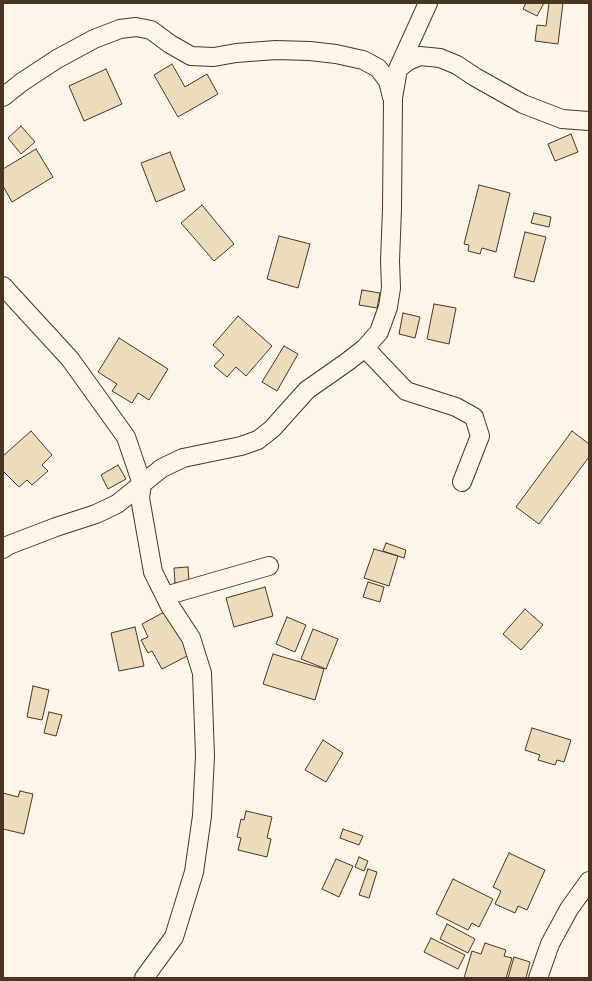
<!DOCTYPE html>
<style>
body{margin:0}
#map{position:relative;width:592px;height:981px;overflow:hidden;background:#fbf6e9;font-family:"Roboto Condensed",sans-serif}
canvas{display:block}
.frame{position:absolute;inset:0;border:4px solid #4a3520;pointer-events:none}
</style>
<div id="map">
<canvas width="592" height="981"></canvas>
<div class="frame"></div>
</div>
<script>
const ctx = document.querySelector('canvas').getContext('2d');
ctx.lineJoin = 'round';
function fillPath(path, color) { ctx.fillStyle = color; ctx.fill(path, 'evenodd'); }
const poly = rows => new Path2D(rows.map(r => 'M' + r).join(''));
function trace(path, color, width, dash) { ctx.strokeStyle = color; ctx.lineWidth = width; ctx.lineCap = dash ? 'butt' : 'round'; ctx.setLineDash(dash || []); ctx.stroke(path); }
const building = poly([
 [526,3,544,3,537,16,523,9,526,3],
 [549,3,563,3,558,44,535,41,537,25,546,26,549,3],
 [172,64,185,87,207,74,218,94,178,117,154,75,172,64],
 [106,69,122,104,84,121,69,86,106,69],
 [21,126,35,142,21,154,8,138,21,126],
 [571,134,578,152,555,161,548,144,571,134],
 [36,149,53,177,12,202,3,186,3,169,36,149],
 [170,152,185,190,156,202,141,163,170,152],
 [479,185,510,193,496,252,482,248,480,254,468,251,469,245,464,244,479,185],
 [202,205,234,244,214,261,181,223,202,205],
 [534,213,551,217,549,227,531,223,534,213],
 [525,232,546,237,534,282,514,277,525,232],
 [279,236,310,244,298,288,267,279,279,236],
 [362,290,380,293,377,308,359,305,362,290],
 [434,304,456,308,449,344,427,339,434,304],
 [403,313,420,317,415,338,399,334,403,313],
 [238,316,272,346,246,376,236,367,227,377,214,366,224,355,213,345,238,316],
 [119,338,168,369,149,400,138,393,132,403,112,391,117,384,98,372,119,338],
 [284,346,298,354,277,391,262,382,284,346],
 [31,431,52,455,42,465,48,471,32,485,27,480,19,487,3,471,3,456,31,431],
 [572,431,589,444,589,457,539,524,516,507,572,431],
 [118,465,126,479,108,489,101,475,118,465],
 [386,543,406,550,404,558,383,551,386,543],
 [374,549,398,556,389,586,364,578,374,549],
 [188,567,189,581,175,583,174,568,188,567],
 [368,582,384,587,380,602,363,597,368,582],
 [265,587,273,616,234,627,226,598,265,587],
 [525,609,543,625,521,650,503,634,525,609],
 [168,610,191,654,162,669,152,651,148,653,141,640,148,637,142,624,168,610],
 [287,617,306,625,295,652,276,644,287,617],
 [135,627,144,666,119,671,111,633,135,627],
 [313,629,338,639,326,669,301,659,313,629],
 [273,654,324,669,315,700,263,684,273,654],
 [33,686,49,690,42,720,27,717,33,686],
 [49,712,62,715,56,736,44,733,49,712],
 [532,728,571,740,564,762,557,760,555,765,538,760,540,755,525,750,532,728],
 [323,740,343,753,326,782,305,770,323,740],
 [20,791,33,794,24,834,3,829,3,793,18,797,20,791],
 [246,811,272,817,267,838,271,839,267,857,238,850,241,838,237,837,241,819,244,820,246,811],
 [343,829,363,836,359,845,340,838,343,829],
 [509,853,545,870,527,910,518,906,515,913,495,904,501,891,493,887,509,853],
 [359,857,368,861,364,871,355,867,359,857],
 [336,859,353,866,339,897,322,889,336,859],
 [368,869,377,872,369,898,359,895,368,869],
 [453,879,493,899,479,927,472,923,468,930,436,914,453,879],
 [447,924,475,939,468,953,440,939,447,924],
 [431,938,465,955,458,969,424,952,431,938],
 [485,943,506,950,504,956,512,958,506,978,464,978,472,951,481,954,485,943],
 [514,957,530,962,526,978,508,978,514,957]
]);
fillPath(building, '#ecdcbc');
trace(building, '#4a3520', 1);
const minor = poly([
 [398,69,408,61,420,56,440,58,457,65,475,77,523,104,562,119,589,121],
 [3,97,22,82,57,59,94,39,120,29,136,27,151,30,170,44,191,56,214,57,236,53,276,50,310,51,336,54,363,60,378,68,388,81,392,97],
 [3,286,70,359,126,437,142,484,140,498,153,572,170,606,191,638,202,673,205,756,202,816,194,872,174,937,144,978],
 [365,348,406,391,456,407,474,417,480,436,462,482],
 [3,549,9,545,56,527,96,514,117,504,162,468,183,458,241,446,258,440,272,429,307,390,347,362,365,348,379,332,388,307,391,288,390,261,392,209,393,98,398,69,428,3],
 [165,596,269,566],
 [538,978,550,944,569,909,589,881]
]);
trace(minor, '#4a3520', 20);
trace(minor, '#fbf6e9', 18);
</script>
